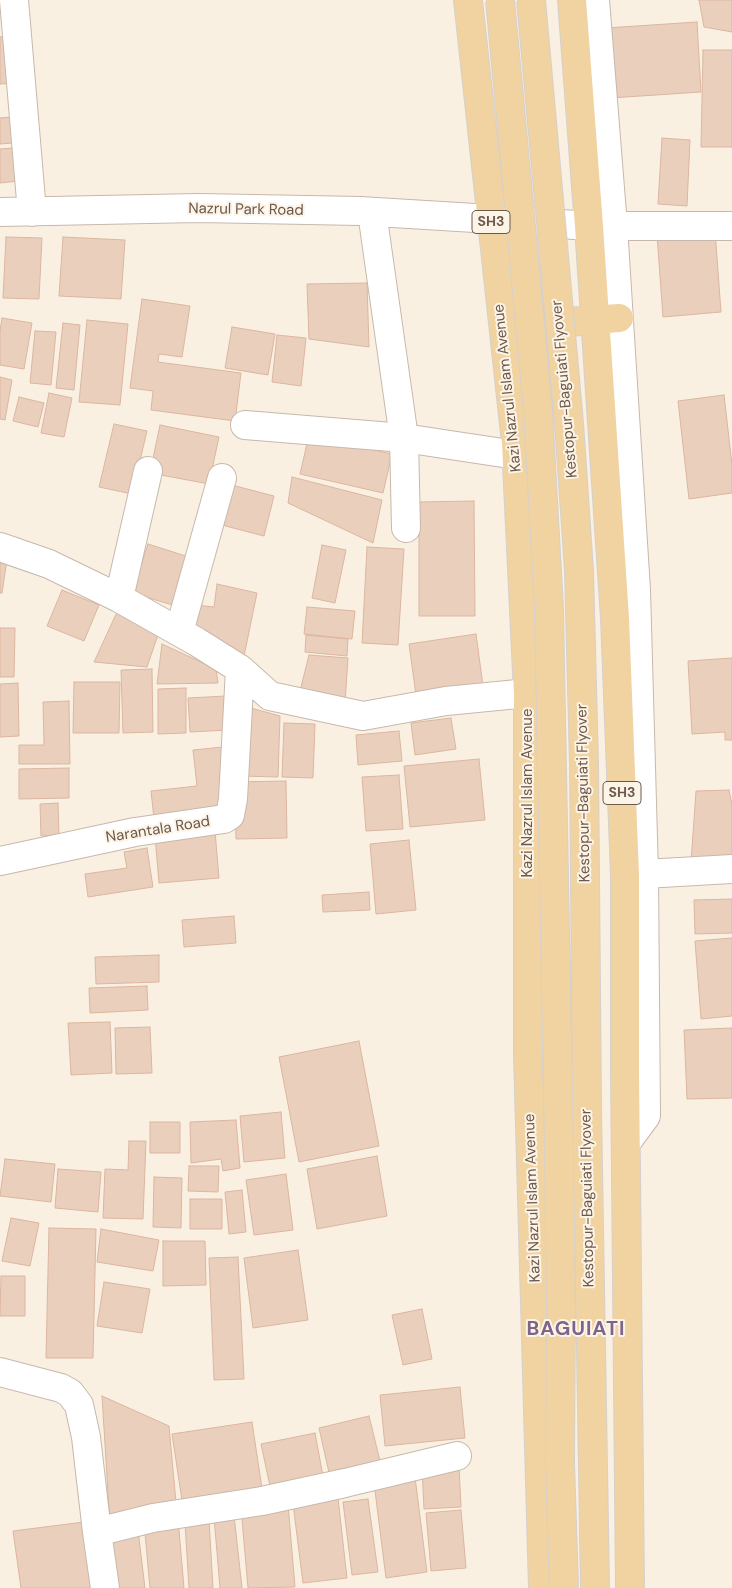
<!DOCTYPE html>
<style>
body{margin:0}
canvas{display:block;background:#f9f0e2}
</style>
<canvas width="732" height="1588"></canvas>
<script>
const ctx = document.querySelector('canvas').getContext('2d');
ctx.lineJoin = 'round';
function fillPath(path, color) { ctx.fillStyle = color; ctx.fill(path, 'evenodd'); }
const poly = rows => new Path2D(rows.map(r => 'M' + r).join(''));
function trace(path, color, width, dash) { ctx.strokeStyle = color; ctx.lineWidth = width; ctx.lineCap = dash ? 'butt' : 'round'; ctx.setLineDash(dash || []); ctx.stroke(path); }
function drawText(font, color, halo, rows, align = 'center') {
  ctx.font = font + ' "DM Sans",sans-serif'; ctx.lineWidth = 4; ctx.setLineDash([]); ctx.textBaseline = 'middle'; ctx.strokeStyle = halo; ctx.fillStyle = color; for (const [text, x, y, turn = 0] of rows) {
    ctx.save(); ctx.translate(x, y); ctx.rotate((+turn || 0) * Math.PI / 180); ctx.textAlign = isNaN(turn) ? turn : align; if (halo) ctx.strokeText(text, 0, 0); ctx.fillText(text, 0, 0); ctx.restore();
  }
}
const building = poly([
 [699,0,732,0,732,32,704,27,699,0],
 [697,22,701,92,610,98,606,28,697,22],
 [15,36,19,83,0,84,0,37,15,36],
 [703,50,732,50,732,147,701,147,703,50],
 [24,116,26,142,0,144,0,118,24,116],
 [662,138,690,140,687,206,658,204,662,138],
 [25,147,28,180,0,183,0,149,25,147],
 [715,230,721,312,663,317,657,235,715,230],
 [6,237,42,238,39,299,3,298,6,237],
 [63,237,125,240,121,299,59,296,63,237],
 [367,283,369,347,309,339,307,284,367,283],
 [142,299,190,306,182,357,159,354,158,362,241,373,235,421,151,410,153,391,130,388,142,299],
 [2,318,32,323,24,369,0,365,0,331,2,318],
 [87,320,128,324,120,405,79,402,87,320],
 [63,323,80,325,74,390,56,388,63,323],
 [232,327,275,334,268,375,225,368,232,327],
 [35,331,56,332,51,385,30,383,35,331],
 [277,335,306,338,301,386,272,382,277,335],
 [0,377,12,380,5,420,0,419,0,377],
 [49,393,72,398,64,437,41,433,49,393],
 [724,395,732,465,732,493,689,499,678,401,724,395],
 [19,397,44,403,38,427,13,421,19,397],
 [114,424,147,431,132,494,99,487,114,424],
 [160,425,219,437,209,484,150,473,160,425],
 [309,435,392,454,383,493,300,474,309,435],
 [292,477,382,500,373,543,288,503,292,477],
 [224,483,274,496,264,536,214,523,224,483],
 [474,501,475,616,419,616,419,502,474,501],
 [148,544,192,558,176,606,132,593,148,544],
 [322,545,346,550,335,603,312,598,322,545],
 [367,547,404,549,398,645,362,643,367,547],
 [0,552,8,553,2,593,0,593,0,552],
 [217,584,257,593,243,661,189,625,196,605,214,607,217,584],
 [62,590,99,605,84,641,47,626,62,590],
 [307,607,355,611,352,639,304,634,307,607],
 [118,610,160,629,147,667,94,662,118,610],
 [0,628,15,628,14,677,0,677,0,628],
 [476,634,483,686,416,695,409,644,476,634],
 [306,635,348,639,347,656,305,652,306,635],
 [162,644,216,669,218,683,157,684,162,644],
 [309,655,348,658,345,703,300,691,309,655],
 [732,658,732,740,725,740,725,732,692,734,688,661,732,658],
 [152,669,153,732,123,733,121,670,152,669],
 [74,682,120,682,119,733,73,733,74,682],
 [18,683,19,736,0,737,0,684,18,683],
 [186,688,186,733,158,734,158,689,186,688],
 [226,696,228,730,190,732,188,698,226,696],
 [69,701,70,764,19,764,19,745,44,745,43,702,69,701],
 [251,708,280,716,278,777,240,776,251,708],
 [451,718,456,749,415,755,411,723,451,718],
 [284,723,315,724,313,778,282,777,284,723],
 [399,731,402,761,358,765,356,735,399,731],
 [223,747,229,812,154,819,151,791,197,786,193,750,223,747],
 [479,759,485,820,410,827,404,766,479,759],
 [69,768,69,798,19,799,19,769,69,768],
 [399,775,403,829,366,831,362,777,399,775],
 [286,781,287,838,236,839,235,782,286,781],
 [729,790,732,805,732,862,691,862,696,791,729,790],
 [58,803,59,835,41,836,40,804,58,803],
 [215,831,219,878,159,883,155,836,215,831],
 [409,840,416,910,376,914,370,844,409,840],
 [147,848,153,887,88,897,85,874,127,868,124,852,147,848],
 [369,892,370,910,323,912,322,895,369,892],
 [732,899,732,933,695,934,694,900,732,899],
 [234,916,236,943,184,947,182,920,234,916],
 [732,938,732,1016,701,1019,695,941,732,938],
 [159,955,159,982,96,984,95,957,159,955],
 [147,986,148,1010,90,1013,89,988,147,986],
 [110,1022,112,1073,71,1075,68,1023,110,1022],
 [150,1027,152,1073,116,1074,115,1028,150,1027],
 [732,1028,732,1098,687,1099,684,1030,732,1028],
 [359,1041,379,1146,299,1162,279,1057,359,1041],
 [281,1112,285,1158,244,1162,240,1116,281,1112],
 [236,1120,240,1168,223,1171,221,1159,191,1163,190,1122,236,1120],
 [150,1122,180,1122,180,1153,150,1153,150,1122],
 [129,1141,146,1141,143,1219,103,1218,105,1169,128,1170,129,1141],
 [377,1156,387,1216,317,1229,307,1169,377,1156],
 [5,1159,55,1164,51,1202,0,1196,5,1159],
 [189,1166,219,1166,218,1192,188,1191,189,1166],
 [58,1169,101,1172,98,1212,55,1208,58,1169],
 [286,1174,293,1230,254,1235,246,1180,286,1174],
 [154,1177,182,1178,181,1228,153,1227,154,1177],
 [242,1190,246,1232,229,1234,225,1192,242,1190],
 [190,1199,222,1199,222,1229,190,1229,190,1199],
 [11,1218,39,1223,30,1266,2,1261,11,1218],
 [49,1228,96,1229,93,1358,46,1358,49,1228],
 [101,1229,159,1240,153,1271,97,1262,101,1229],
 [163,1241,205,1241,206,1285,163,1286,163,1241],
 [298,1250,308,1320,253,1328,244,1258,298,1250],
 [238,1257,244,1379,214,1380,209,1258,238,1257],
 [1,1276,25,1276,25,1316,0,1316,1,1276],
 [104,1282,150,1289,142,1333,97,1326,104,1282],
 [422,1309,432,1359,403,1365,392,1315,422,1309],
 [460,1387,465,1438,385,1446,380,1395,460,1387],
 [102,1396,169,1426,176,1502,110,1525,102,1396],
 [369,1416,381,1465,330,1477,319,1428,369,1416],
 [252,1422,263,1495,183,1507,172,1434,252,1422],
 [315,1433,323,1476,270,1486,261,1444,315,1433],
 [459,1466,461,1507,424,1509,422,1468,459,1466],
 [415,1477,427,1572,386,1578,374,1483,415,1477],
 [338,1498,347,1578,303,1583,293,1504,338,1498],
 [368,1499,378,1572,352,1575,343,1502,368,1499],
 [288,1504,295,1587,248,1588,241,1508,288,1504],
 [461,1510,466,1568,431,1571,426,1513,461,1510],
 [234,1515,242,1588,220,1588,214,1517,234,1515],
 [178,1519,184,1588,150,1588,144,1522,178,1519],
 [209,1520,213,1588,189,1588,185,1522,209,1520],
 [92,1521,101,1588,21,1588,13,1531,92,1521],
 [138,1530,145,1588,112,1588,106,1534,138,1530]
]);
fillPath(building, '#ebcfbd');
trace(building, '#dbb69f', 1);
const minor = poly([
 [14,0,32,212],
 [595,0,613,226,636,590,644,874,646,1116,626,1143],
 [0,212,199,208,360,211,491,219,589,226,732,226],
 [372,212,404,438,406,528],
 [245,425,404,438,516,455],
 [0,547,49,564,119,598,197,642,240,669,270,696,363,716,446,701,528,693],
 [119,598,148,471],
 [179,632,222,478],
 [0,861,135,832,224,819,230,815,233,799,240,669],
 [644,874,732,869],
 [0,1372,61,1388,70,1393,79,1405,86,1437,97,1532,105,1588],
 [97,1532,153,1518,262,1501,345,1483,457,1456]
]);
const major = poly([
 [468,0,516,443,528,693,528,1054,543,1588],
 [572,0,589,226,615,618,625,875,625,1071,630,1588],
 [506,327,619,318]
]);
trace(minor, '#c8b8ab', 30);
trace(major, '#d6d0cd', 30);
trace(minor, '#fff', 28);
trace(major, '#f0d3a1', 28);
const majorBridge = poly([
 [500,0,538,410,549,608,559,1148,561,1308,560,1462,564,1588],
 [531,0,569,423,579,571,584,764,587,1109,595,1588]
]);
trace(majorBridge, '#d6d0cd', 30, []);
trace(majorBridge, '#f0d3a1', 28);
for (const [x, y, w] of [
 [491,222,38],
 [622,793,38]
]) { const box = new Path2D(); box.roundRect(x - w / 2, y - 11.5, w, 23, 4); ctx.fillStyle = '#fcf4e7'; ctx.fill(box); trace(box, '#6d584c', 1); }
drawText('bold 14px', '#6d584c', null, [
 ["SH3",491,222],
 ["SH3",622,793]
]);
drawText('15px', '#6d584c', '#fcf4e7', [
 ["Nazrul Park Road",246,210,1],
 ["Kazi Nazrul Islam Avenue",508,388,-96],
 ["Kestopur-Baguiati Flyover",565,389,-95],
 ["Kazi Nazrul Islam Avenue",528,793,-90],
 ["Kestopur-Baguiati Flyover",584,793,-91],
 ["Narantala Road",158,830,-9],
 ["Kazi Nazrul Islam Avenue",533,1198,-92],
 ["Kestopur-Baguiati Flyover",588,1198,-91]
]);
ctx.letterSpacing = '1px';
drawText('bold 20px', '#7c648a', '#fcf4e7', [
 ["BAGUIATI",576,1330]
]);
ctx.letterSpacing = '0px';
</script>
